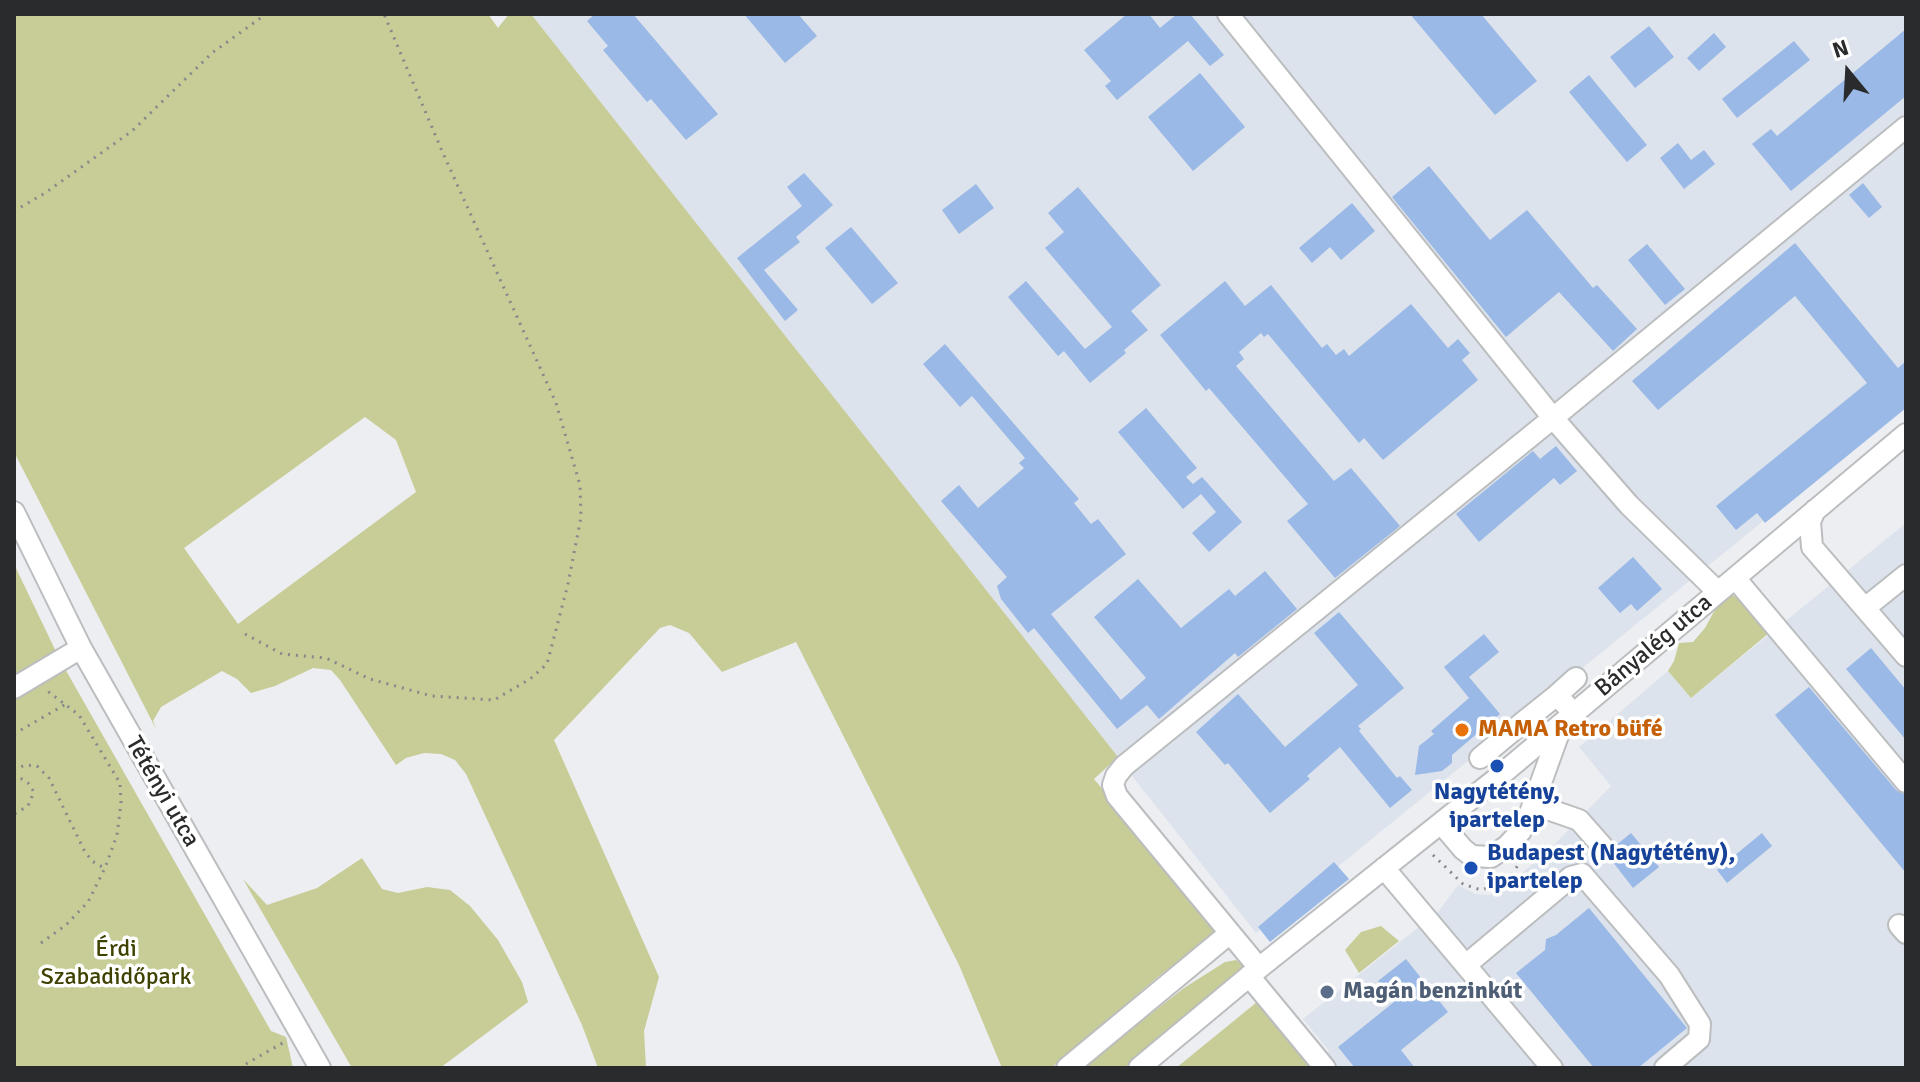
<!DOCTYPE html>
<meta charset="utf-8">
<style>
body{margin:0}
#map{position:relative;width:1920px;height:1082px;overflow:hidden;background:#eceef1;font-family:Signika,sans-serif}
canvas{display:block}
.frame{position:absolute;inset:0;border:16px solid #2a2b2c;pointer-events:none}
.north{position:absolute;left:1808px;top:32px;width:80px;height:80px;-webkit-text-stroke:6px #fff;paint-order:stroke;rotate:342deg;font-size:22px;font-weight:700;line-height:32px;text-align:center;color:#2a2b2c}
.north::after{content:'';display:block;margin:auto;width:28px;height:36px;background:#2a2b2c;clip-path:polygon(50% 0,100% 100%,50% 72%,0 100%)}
</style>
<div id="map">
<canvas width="1920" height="1082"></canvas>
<div class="frame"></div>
<div class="north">N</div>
</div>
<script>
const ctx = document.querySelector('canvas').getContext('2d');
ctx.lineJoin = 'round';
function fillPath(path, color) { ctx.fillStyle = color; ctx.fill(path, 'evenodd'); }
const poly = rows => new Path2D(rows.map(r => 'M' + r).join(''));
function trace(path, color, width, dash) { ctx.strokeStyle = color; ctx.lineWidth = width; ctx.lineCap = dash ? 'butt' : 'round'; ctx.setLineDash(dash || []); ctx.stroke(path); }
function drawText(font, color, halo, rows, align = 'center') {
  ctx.font = font + ' Signika,sans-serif'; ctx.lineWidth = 7; ctx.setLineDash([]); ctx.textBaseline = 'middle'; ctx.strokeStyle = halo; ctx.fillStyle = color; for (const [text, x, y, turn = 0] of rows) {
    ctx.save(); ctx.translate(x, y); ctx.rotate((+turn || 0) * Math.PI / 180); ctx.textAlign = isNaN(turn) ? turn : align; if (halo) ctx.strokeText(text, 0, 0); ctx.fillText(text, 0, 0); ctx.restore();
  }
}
fillPath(poly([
 [531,14,1906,14,1906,405,1256,933],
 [1906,523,1906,1068,1307,1068,1329,1051,1303,1019,1438,912,1458,885,1475,894,1488,895,1499,892,1545,854,1611,786,1579,747,1668,671,1691,698]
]), '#dce3ec');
fillPath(poly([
 [14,14,488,14,498,28,509,14,531,14,1118,757,1094,779,1219,930,1159,976,1051,1068,1002,1068,959,965,796,642,722,672,689,633,670,625,660,628,554,740,659,977,644,1031,646,1068,598,1068,582,1025,466,774,455,760,441,754,424,753,406,758,396,765,340,680,331,670,313,668,275,686,251,693,237,679,222,671,161,707,153,721,156,729,14,452],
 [365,417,396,440,416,492,238,624,184,548],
 [14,564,60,660,271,1031,286,1037,293,1068,14,1068],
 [1731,594,1743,602,1769,633,1691,698,1668,671,1674,661,1679,643,1693,642,1705,628,1717,606],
 [362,858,382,889,398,893,427,887,450,890,470,906,498,940,522,982,528,1002,440,1068,352,1068,243,879,267,905,317,888],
 [1381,926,1399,941,1359,973,1345,950,1361,932],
 [1236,960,1243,965,1244,980,1132,1068,1081,1068,1184,988,1225,962],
 [1257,1002,1310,1066,1307,1068,1176,1068]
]), '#c8cc97');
fillPath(poly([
 [595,14,633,14,718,114,686,140,651,99,647,102,603,50,608,46,587,21],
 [744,14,798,14,817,36,785,63],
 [1127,14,1149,14,1160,28,1177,14,1190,14,1224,55,1210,66,1188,41,1117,100,1105,86,1111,81,1084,50],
 [1410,14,1481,14,1537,81,1495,115],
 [1649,26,1674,57,1635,88,1610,57],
 [1906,29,1906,96,1791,191,1752,144,1771,129,1777,136],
 [1714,33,1726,47,1699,71,1687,58],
 [1794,41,1810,60,1737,118,1722,99],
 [1200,73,1245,127,1193,171,1148,117],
 [1589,75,1647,145,1627,162,1569,92],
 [1678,143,1691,160,1704,150,1715,164,1684,189,1660,158],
 [1429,166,1490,240,1527,210,1593,288,1597,285,1637,329,1613,351,1559,292,1506,337,1392,197],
 [804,173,833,205,796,237,800,242,764,270,798,310,785,321,737,258,802,206,787,187],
 [1863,183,1882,207,1869,218,1849,195],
 [976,184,994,208,959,234,942,210],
 [1078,187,1161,285,1131,311,1148,330,1124,350,1126,353,1090,383,1064,351,1058,356,1008,297,1026,281,1085,349,1112,327,1045,248,1064,232,1048,213],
 [1352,203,1375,231,1341,260,1330,247,1312,263,1299,248],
 [851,227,898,283,872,304,825,248],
 [1795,243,1898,368,1906,361,1906,408,1765,523,1757,513,1736,530,1716,506,1867,383,1795,296,1658,410,1632,381],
 [1647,244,1685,289,1665,305,1628,260],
 [1225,281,1245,306,1271,285,1322,348,1327,344,1336,355,1344,349,1349,356,1411,304,1448,348,1458,339,1470,353,1462,360,1478,380,1383,460,1364,438,1359,443,1268,334,1264,337,1261,333,1239,352,1244,359,1236,366,1334,481,1351,468,1400,526,1335,578,1287,521,1308,504,1209,388,1206,391,1160,335],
 [945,344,1079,499,1074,503,1091,524,1098,519,1126,554,1051,614,1121,700,1146,678,1094,617,1138,579,1181,628,1229,589,1235,596,1265,571,1297,609,1238,657,1235,653,1159,719,1147,705,1117,729,1034,628,1028,633,1001,599,997,586,1007,577,941,501,959,485,978,508,1024,468,1019,463,1025,458,972,396,960,407,923,364],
 [1146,408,1197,468,1186,477,1193,484,1202,477,1242,522,1209,552,1192,533,1216,512,1201,494,1183,509,1118,432],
 [1556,446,1577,471,1560,485,1554,478,1479,542,1456,514,1533,451,1540,459],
 [1633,557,1662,589,1637,611,1631,604,1620,613,1598,588],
 [1339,612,1404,688,1358,726,1361,729,1359,731,1397,778,1400,776,1412,790,1390,808,1340,747,1307,776,1310,779,1270,813,1228,763,1225,765,1196,732,1238,694,1285,747,1358,685,1314,633],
 [1484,634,1499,652,1469,677,1500,714,1452,755,1452,763,1442,771,1415,775,1419,746,1434,734,1431,731,1469,698,1444,667],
 [1871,648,1906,690,1906,740,1846,669],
 [1809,687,1896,790,1906,795,1906,873,1775,715],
 [1631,833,1659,867,1633,888,1609,857,1615,846],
 [1762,833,1772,846,1727,883,1717,870],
 [1334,862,1349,879,1270,942,1258,927],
 [1589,908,1687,1028,1638,1068,1594,1068,1516,973,1545,950,1546,939,1556,935],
 [1406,959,1448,1012,1401,1050,1415,1068,1355,1068,1338,1047,1394,1002,1378,981]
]), '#9ab9e6');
const minor = poly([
 [1228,14,1553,418,1629,505,1718,592],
 [1815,510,1810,522,1812,547,1906,656],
 [14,512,81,648,320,1068],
 [1735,578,1906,782],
 [1865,608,1906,575],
 [14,688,81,648],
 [1557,695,1576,678],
 [1544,739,1527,719,1557,695,1574,714],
 [1480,758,1527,719],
 [1533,804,1579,820,1602,846],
 [1441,823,1463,849,1472,856,1491,857,1507,846,1521,831,1530,813,1561,727],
 [1384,868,1552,1068],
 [1899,925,1906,933],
 [1467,964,1571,877,1582,874,1669,975,1700,1024,1699,1039,1665,1068],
 [1259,968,1117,796,1113,785,1116,776,1124,766,1553,418,1906,127],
 [1249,976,1325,1068],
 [1067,1068,1230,933],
 [1139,1068,1259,968,1496,779,1906,434]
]);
trace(minor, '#bbbdbf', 24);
trace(poly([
 [14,211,45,193,132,131,212,53,266,14],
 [245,634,282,654,326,658,370,679,432,696,494,700,530,679,547,664,568,584,581,517,580,485,556,403,442,151,384,14],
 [14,734,66,704],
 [14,770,25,765,37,766,49,778,84,850,92,861,104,868],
 [14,774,28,783,34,792,28,806,14,814],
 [1433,855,1463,884,1481,890,1503,883,1512,875,1522,858],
 [41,943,66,925,88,902,105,868,117,835,121,803,120,783,79,715,46,690],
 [239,1068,286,1041]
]), '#86888a', 3, [2, 6]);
trace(minor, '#fff', 20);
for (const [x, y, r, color] of [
 [1462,730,8,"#e8710a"],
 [1497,766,8,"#1a4fb4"],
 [1471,868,8,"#1a4fb4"],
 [1327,992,8,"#5c6f8a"]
]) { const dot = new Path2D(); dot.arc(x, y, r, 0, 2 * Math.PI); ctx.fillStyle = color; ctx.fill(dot); trace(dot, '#fff', 3); }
drawText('24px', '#2a2b2c', '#fff', [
 ["Bányalég utca",1654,646,-40],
 ["Tétényi utca",162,792,60]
]);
drawText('bold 24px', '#c56008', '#fff', [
 ["MAMA Retro büfé",1478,730]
], 'left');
drawText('bold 24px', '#164399', '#fff', [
 ["Nagytétény,",1497,793],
 ["ipartelep",1497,821],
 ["Budapest (Nagytétény),",1487,854,"left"],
 ["ipartelep",1487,882,"left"]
]);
drawText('24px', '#3f4100', '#fff', [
 ["Érdi",116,950],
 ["Szabadidőpark",116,978]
]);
drawText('bold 24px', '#4e5e75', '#fff', [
 ["Magán benzinkút",1343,992]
], 'left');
</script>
